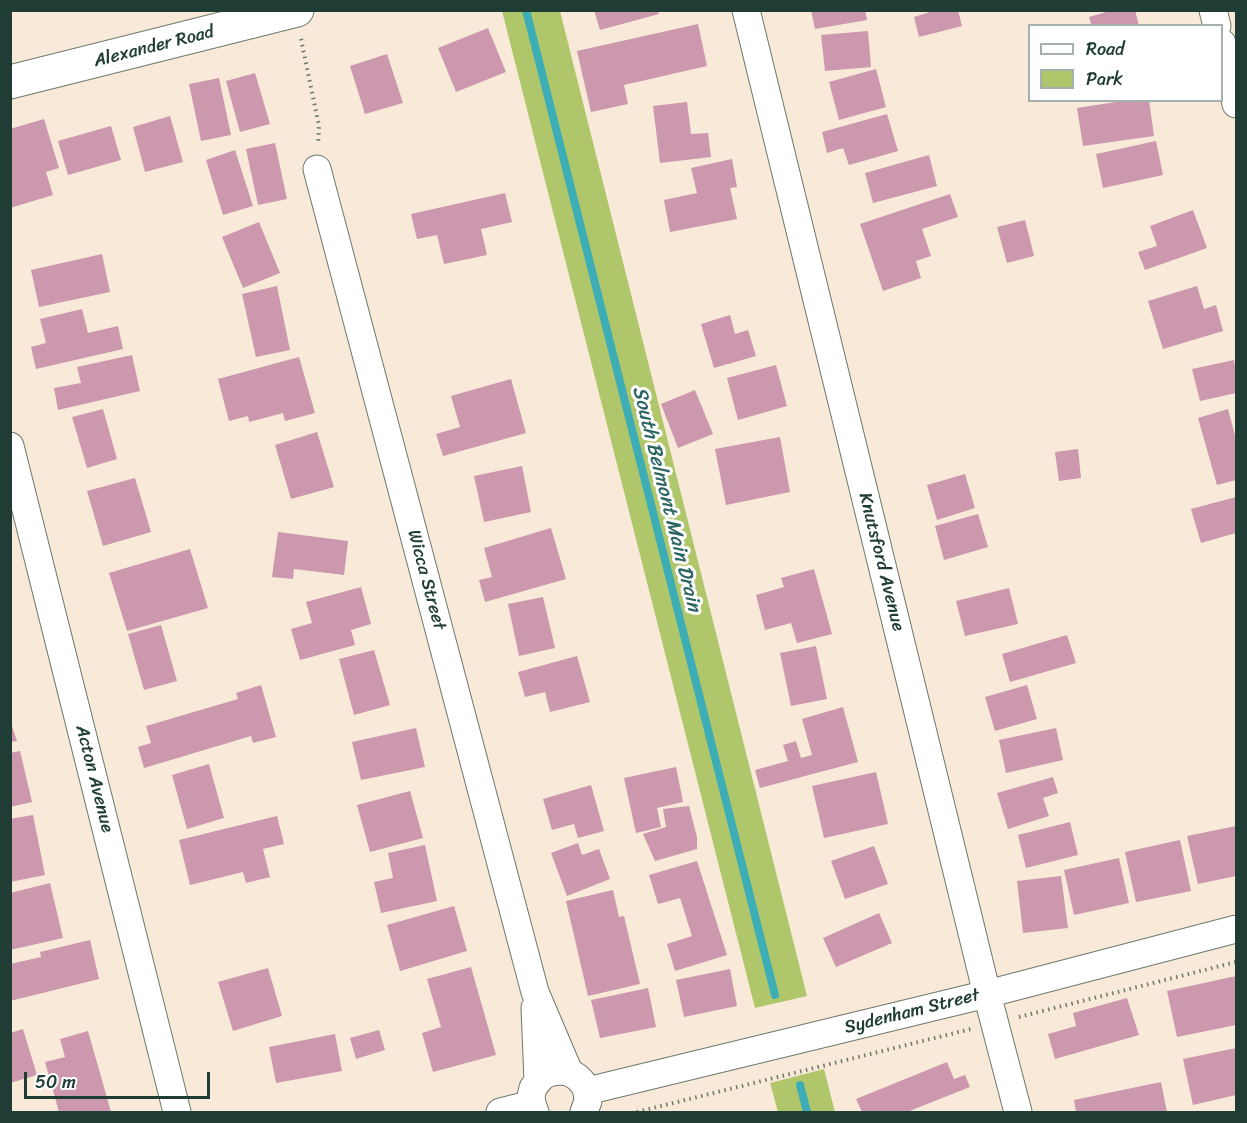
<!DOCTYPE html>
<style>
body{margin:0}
#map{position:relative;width:1247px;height:1123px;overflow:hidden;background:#f9e9d8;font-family:Sriracha,sans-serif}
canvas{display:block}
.frame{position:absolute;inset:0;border:12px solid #1f3d34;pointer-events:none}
.legend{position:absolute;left:1028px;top:24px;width:195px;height:78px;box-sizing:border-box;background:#fff;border:2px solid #a5b1ae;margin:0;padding:8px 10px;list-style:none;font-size:18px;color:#1f3d34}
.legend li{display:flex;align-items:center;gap:12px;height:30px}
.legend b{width:30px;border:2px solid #a5b1ae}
.scale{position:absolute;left:24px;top:1072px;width:186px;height:27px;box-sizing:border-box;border:3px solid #1f3d34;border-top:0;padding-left:8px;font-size:18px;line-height:21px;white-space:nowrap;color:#1f3d34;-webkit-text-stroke:4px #fff;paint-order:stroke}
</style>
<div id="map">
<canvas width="1247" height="1123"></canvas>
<div class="frame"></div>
<ul class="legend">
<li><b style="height:8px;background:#fff"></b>Road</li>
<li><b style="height:16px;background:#b0c66b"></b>Park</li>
</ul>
<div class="scale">50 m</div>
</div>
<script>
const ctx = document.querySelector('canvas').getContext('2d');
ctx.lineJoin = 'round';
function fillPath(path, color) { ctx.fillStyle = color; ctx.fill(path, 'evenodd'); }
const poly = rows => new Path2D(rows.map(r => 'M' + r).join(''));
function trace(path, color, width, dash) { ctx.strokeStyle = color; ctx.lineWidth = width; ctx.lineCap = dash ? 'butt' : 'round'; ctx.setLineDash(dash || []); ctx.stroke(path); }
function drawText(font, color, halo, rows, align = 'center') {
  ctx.font = font + ' Sriracha,sans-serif'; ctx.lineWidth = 6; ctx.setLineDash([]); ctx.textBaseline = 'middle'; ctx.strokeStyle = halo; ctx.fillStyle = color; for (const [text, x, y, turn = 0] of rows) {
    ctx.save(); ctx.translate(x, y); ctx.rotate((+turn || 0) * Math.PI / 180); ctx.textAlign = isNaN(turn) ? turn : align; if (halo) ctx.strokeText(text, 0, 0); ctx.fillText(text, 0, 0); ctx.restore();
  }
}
fillPath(poly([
 [502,11,560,11,807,996,755,1008],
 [824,1069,835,1112,778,1112,770,1083]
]), '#b0c66b');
trace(poly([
 [526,10,775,995],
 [800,1085,807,1112]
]), '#3daeb6', 8);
fillPath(poly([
 [594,10,658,10,659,14,600,30],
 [811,10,865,10,867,20,815,29],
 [936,10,958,10,962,26,919,37,914,17],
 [1113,10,1135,10,1139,26,1092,26,1089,17],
 [698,24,707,66,624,85,628,104,591,112,577,51],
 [488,28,506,72,456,92,438,48],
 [868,31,871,67,825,71,821,35],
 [387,54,403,103,365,114,350,66],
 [876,69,886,107,839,120,829,82],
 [255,73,270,124,240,132,226,81],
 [219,78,231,135,201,141,189,84],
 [1129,100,1149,100,1154,136,1083,146,1077,108],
 [687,102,691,134,708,133,711,157,660,163,653,106],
 [887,114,898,151,849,165,843,148,827,153,822,132],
 [170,116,183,162,145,172,133,127],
 [44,119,59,168,46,172,53,195,10,208,10,162,12,161,10,156,10,129],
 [111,126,121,160,68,175,58,141],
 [1156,141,1163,175,1103,188,1096,154],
 [275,143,287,199,258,205,246,149],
 [235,150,253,206,223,215,206,160],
 [929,155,937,186,873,203,865,173],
 [732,159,737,187,730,188,737,219,670,232,664,200,697,193,691,168],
 [505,193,512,222,481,229,487,255,444,264,437,235,417,239,411,214],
 [950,194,958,217,922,229,931,256,916,261,921,278,883,291,860,224],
 [1193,210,1207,248,1145,270,1138,252,1157,246,1150,226],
 [1025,220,1034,256,1007,263,997,227],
 [259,222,280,273,243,288,222,237],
 [102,254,110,292,39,307,31,270],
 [277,286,290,350,256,357,242,294],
 [1197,286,1204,309,1216,305,1223,331,1163,349,1148,301],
 [82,309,88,333,118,326,123,349,36,369,31,347,46,343,40,319],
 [730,315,735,334,748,330,756,356,714,368,701,324],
 [132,355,140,391,58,410,54,388,81,383,77,367],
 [299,357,315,413,285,421,283,413,249,422,248,416,229,421,218,379],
 [1234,360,1236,373,1236,393,1200,401,1192,369],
 [776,365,787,406,738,420,727,378],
 [511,379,526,433,443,456,436,434,460,427,451,396],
 [695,390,713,434,678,448,661,404],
 [103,409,117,459,87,468,72,417],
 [1228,409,1236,439,1236,480,1217,485,1198,418],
 [317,432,334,487,291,499,275,445],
 [780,437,790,492,726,505,715,449],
 [1078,449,1081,478,1059,481,1055,452],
 [522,466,531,512,484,522,474,476],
 [965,474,975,508,937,520,927,485],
 [135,478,151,532,103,546,87,491],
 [1236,497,1236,533,1201,543,1191,509],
 [978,514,988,547,944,560,935,526],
 [551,528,566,579,485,602,479,580,492,577,484,548],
 [278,532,348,541,344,575,294,569,293,579,272,577],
 [190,549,208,608,127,631,109,573],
 [814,569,832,634,797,643,791,623,765,630,756,595,784,587,781,578],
 [361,587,371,624,351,630,355,645,300,660,291,629,312,623,306,602],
 [1009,588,1018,624,965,636,956,601],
 [543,597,555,648,519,656,508,604],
 [161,625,177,681,144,690,128,634],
 [1067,635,1076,663,1010,682,1002,654],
 [816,646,827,699,791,706,780,653],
 [374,650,390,705,354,715,339,659],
 [577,656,590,702,550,712,545,692,525,697,518,672],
 [261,685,276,737,253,743,251,736,144,768,138,747,151,743,146,726,238,699,236,693],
 [1027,685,1037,719,995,731,985,697],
 [843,707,858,762,760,788,755,770,788,761,783,745,796,741,801,758,812,755,802,719],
 [10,720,17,741,10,742],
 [416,728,425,767,361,780,352,742],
 [1056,728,1063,760,1006,773,999,740],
 [20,751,32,802,10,807,10,753],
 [209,764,224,818,187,829,172,775],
 [676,767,683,802,657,808,661,827,636,833,624,778],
 [876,772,888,824,824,838,812,786],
 [1053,777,1058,793,1043,798,1049,816,1008,829,997,793],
 [591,785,604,831,578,838,574,824,552,830,543,799],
 [410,791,423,838,370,852,357,805],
 [689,806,697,837,697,849,655,861,643,834,666,827,663,809],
 [33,815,45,875,10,882,10,819],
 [277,816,284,844,263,849,270,877,246,883,243,872,190,885,179,840],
 [1070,822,1078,855,1026,868,1018,835],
 [1236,826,1236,876,1198,884,1187,836],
 [1180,840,1191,891,1136,902,1125,852],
 [578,843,582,855,599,849,610,879,567,896,551,853],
 [425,845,437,901,381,913,374,882,393,878,388,853],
 [874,846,888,884,845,899,831,861],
 [1119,858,1129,903,1074,915,1064,870],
 [697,861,727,955,675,971,667,944,692,936,680,898,658,904,649,875],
 [1061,876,1068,928,1023,933,1017,881],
 [50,883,63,938,10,950,10,893],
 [613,890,619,917,624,916,640,984,588,996,566,901],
 [454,906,467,951,400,971,387,925],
 [879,913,892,943,836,967,823,938],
 [90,940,99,979,10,1001,10,964,41,957,40,952],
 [471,967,496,1055,433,1072,422,1033,441,1027,427,979],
 [268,968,282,1016,233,1031,218,982],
 [730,969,737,1006,684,1017,676,980],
 [1236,976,1236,1025,1177,1037,1167,991],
 [648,988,656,1027,600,1038,591,1000],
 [1127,998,1139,1035,1055,1059,1048,1034,1076,1026,1073,1013],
 [23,1029,37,1075,10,1083,10,1033],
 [379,1030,385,1050,356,1059,350,1038],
 [88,1031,111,1112,59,1112,45,1062,65,1057,60,1039],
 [335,1034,342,1071,276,1083,269,1047],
 [1236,1048,1236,1095,1193,1105,1183,1059],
 [947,1062,954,1079,965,1075,970,1087,907,1112,862,1112,856,1099],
 [1161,1082,1167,1112,1076,1112,1074,1100]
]), '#cb98ae');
const street = poly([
 [746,10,987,994,1018,1112],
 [1213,10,1217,26],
 [1222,43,1236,104],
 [317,169,535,992,569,1072],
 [10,446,177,1112],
 [535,1008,538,1081],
 [587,1091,987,994,1236,929],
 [500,1112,532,1104],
 [535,1112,532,1104,531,1096,533,1088,538,1081,544,1075,552,1072,560,1071,569,1072,577,1077,583,1083,587,1091,588,1101,584,1112]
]);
const secondary = poly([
 [10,82,297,10]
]);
trace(street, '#6b796d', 29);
trace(secondary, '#6b796d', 35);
trace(poly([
 [301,39,319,126,318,145],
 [1019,1017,1236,962],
 [637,1112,971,1029]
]), '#6b796d', 4, [1.5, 4.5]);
trace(street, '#fff', 27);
trace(secondary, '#fff', 33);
drawText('18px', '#1f3d34', '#fff', [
 ["Alexander Road",154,47,-14],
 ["Knutsford Avenue",881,562,76],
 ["Wicca Street",426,580,75],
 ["Acton Avenue",94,779,76],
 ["Sydenham Street",912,1012,-14]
]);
drawText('italic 20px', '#2a6562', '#fff', [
 ["South Belmont Main Drain",666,499,76]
]);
</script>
